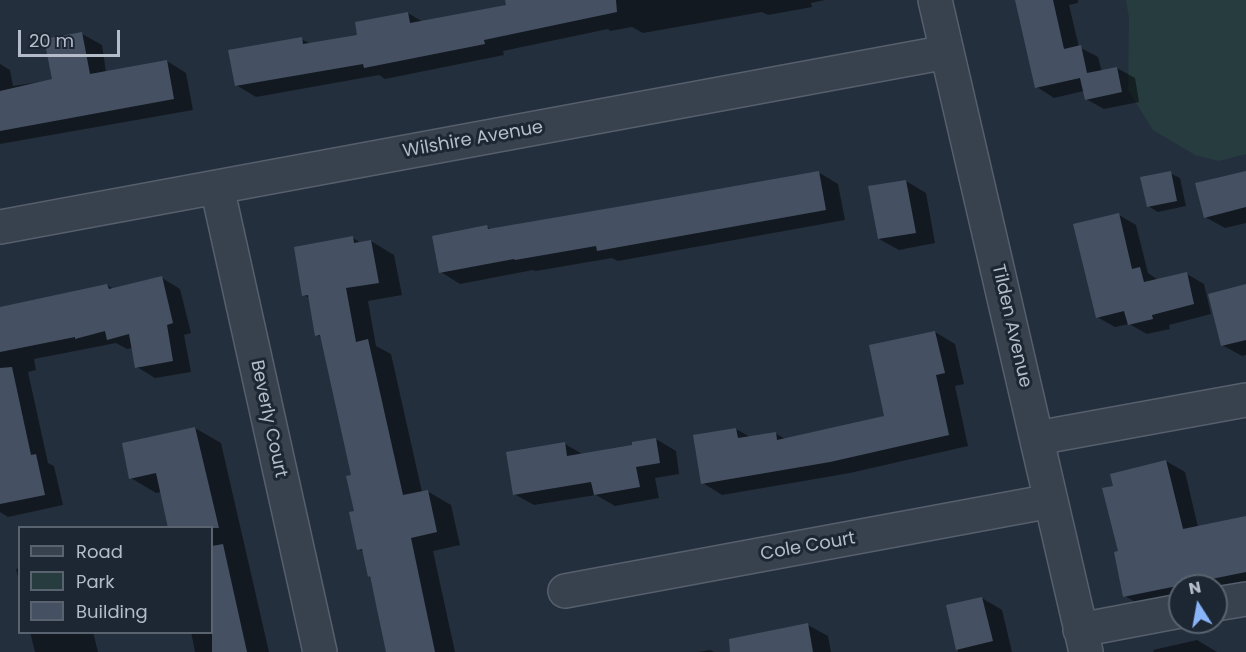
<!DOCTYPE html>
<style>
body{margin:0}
#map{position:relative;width:1246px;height:652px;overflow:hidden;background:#242f3e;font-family:Poppins,sans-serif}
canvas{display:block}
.legend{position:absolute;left:18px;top:526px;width:195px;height:108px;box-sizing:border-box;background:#1d2633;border:2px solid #59626f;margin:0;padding:8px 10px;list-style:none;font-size:18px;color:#b4bcc9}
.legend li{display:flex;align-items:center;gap:12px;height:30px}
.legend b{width:30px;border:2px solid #59626f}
.north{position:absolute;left:1168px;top:574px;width:60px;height:60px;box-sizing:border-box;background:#1d2633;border:2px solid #59626f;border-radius:50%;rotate:349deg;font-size:16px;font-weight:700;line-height:24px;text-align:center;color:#b4bcc9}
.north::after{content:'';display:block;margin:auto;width:21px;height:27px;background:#8ab4f8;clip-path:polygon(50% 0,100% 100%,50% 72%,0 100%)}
.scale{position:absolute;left:18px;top:30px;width:102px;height:27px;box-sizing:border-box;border:3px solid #b4bcc9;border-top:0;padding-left:8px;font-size:18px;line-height:21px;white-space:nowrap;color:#b4bcc9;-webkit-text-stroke:4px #1d2633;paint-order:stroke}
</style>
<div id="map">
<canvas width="1246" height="652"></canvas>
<ul class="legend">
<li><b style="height:8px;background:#38414e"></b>Road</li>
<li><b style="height:16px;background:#263c3f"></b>Park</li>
<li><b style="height:16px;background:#455162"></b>Building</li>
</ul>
<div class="north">N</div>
<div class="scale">20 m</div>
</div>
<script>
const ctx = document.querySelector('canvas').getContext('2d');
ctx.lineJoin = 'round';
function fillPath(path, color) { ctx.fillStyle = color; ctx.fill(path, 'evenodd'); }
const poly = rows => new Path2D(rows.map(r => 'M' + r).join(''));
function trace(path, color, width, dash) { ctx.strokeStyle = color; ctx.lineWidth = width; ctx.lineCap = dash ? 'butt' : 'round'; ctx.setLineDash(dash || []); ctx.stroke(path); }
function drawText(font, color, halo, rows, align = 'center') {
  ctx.font = font + ' Poppins,sans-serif'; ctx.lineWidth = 6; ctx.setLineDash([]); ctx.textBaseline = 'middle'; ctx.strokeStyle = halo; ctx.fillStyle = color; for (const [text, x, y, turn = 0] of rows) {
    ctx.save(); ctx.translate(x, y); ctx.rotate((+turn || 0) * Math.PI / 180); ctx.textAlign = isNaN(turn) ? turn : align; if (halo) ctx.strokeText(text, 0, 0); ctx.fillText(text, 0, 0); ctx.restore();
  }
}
fillPath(poly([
 [1126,0,1246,0,1246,154,1219,161,1195,155,1153,130,1128,90,1129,18]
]), '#263c3f');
fillPath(poly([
 [507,0,825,0,811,3,812,7,768,15,762,12,643,33,632,27,610,31,608,29,503,51,504,55,385,79,379,75,256,97,236,85,301,39,311,44,359,36,408,13,423,22,508,6],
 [1017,0,1078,0,1078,3,1069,5,1079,47,1098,57,1102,72,1117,68,1135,78,1139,102,1104,109,1086,99,1084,91,1054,98,1037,87],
 [82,34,102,45,106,72,167,61,186,73,193,110,0,144,0,64,10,70,13,86,53,80],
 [818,172,838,184,845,220,618,261,612,258,536,271,533,270,460,284,441,272,487,227,492,230],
 [1246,172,1246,223,1225,228,1205,217],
 [1170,173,1180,178,1186,206,1158,212,1148,206],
 [906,181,926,193,935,243,899,250,879,239],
 [1119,215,1136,225,1148,273,1158,280,1187,274,1204,284,1211,314,1169,325,1170,329,1147,334,1129,324,1115,327,1097,317],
 [353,238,361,243,371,241,394,255,402,295,368,301,376,346,391,354,422,492,427,491,451,505,460,545,433,551,455,652,388,652,364,552,359,549,352,476,322,338,317,335,311,299,304,295],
 [162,278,180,289,191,333,184,335,191,372,155,378,137,367,133,348,127,349,116,343,34,359,36,370,28,372,48,463,54,466,63,505,8,517,0,512,0,309,107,285,114,289],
 [1246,286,1246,355,1242,356,1222,345],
 [935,332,955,344,964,384,955,386,968,446,850,473,722,495,703,483,736,429,750,437,775,433,787,440,886,417],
 [195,428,221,443,269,652,195,652,191,632,212,632,212,528,162,492,156,493,131,478],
 [656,439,676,451,679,474,655,478,659,498,615,506,596,495,534,505,514,494,565,444,584,455,634,447],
 [1166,461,1185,472,1198,527,1246,517,1246,594,1216,593,1216,586,1180,586,1180,600,1144,607,1125,596,1114,487],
 [20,568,20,585,16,569],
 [982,598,1002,610,1012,652,958,652,948,606],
 [808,625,828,636,831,652,767,652],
 [30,632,93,632,98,652,35,652],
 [1197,640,1217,652,1154,652,1153,650],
 [710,650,714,652,698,652]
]), '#0007');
fillPath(poly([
 [505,0,616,0,617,12,484,40,485,44,364,68,363,64,235,86,228,50,302,37,303,44,357,35,355,22,408,12,410,23,506,5],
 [1015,0,1053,0,1064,49,1081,45,1087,73,1117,67,1122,92,1085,100,1080,78,1035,88],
 [82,32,90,74,167,60,174,99,0,131,0,91,52,79,44,39],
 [819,171,826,210,597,251,596,246,515,260,514,259,439,273,432,236,487,225,488,229,634,204],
 [1171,171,1177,201,1147,207,1140,177],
 [1246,171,1246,207,1204,218,1195,183],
 [906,180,916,233,878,239,868,186],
 [1119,213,1132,269,1140,267,1144,282,1187,272,1194,304,1152,315,1153,319,1128,325,1124,311,1096,318,1073,224],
 [353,236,354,243,371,240,379,283,346,288,356,342,368,339,403,495,428,490,437,532,411,538,435,652,386,652,370,576,368,577,362,549,357,550,349,512,354,511,346,476,351,475,320,335,315,336,308,295,302,296,294,247],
 [162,276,173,323,167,325,173,361,135,368,129,334,107,340,105,331,75,339,75,337,0,352,0,307,107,284,109,289],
 [1246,284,1246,340,1221,346,1208,294],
 [935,331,945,373,936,375,949,435,830,462,701,484,693,435,736,428,738,438,776,432,777,440,884,416,869,345],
 [12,367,31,455,36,454,45,495,0,504,0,368],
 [195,427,219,528,168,528,156,473,129,479,122,443],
 [656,438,660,463,636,467,640,487,594,495,591,482,513,495,506,452,565,442,567,456,632,445,632,442],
 [1166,460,1183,529,1246,516,1246,572,1123,597,1114,552,1118,551,1102,488,1113,486,1110,474],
 [223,544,247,652,212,652,212,546],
 [982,597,993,641,956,650,946,605],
 [808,623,813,652,730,652,729,639]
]), '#455162');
const minor = poly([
 [935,0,1086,652],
 [217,187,320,652],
 [0,227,947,52],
 [1037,438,1246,400],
 [565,591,1051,501],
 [1216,604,1246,599],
 [1080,630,1180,611]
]);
trace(minor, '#565f6c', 36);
trace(minor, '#38414e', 33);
drawText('18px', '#b4bcc9', '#1d2633', [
 ["Wilshire Avenue",473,140,-10],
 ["Tilden Avenue",1011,326,77],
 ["Beverly Court",268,419,78],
 ["Cole Court",808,547,-10]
]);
</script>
